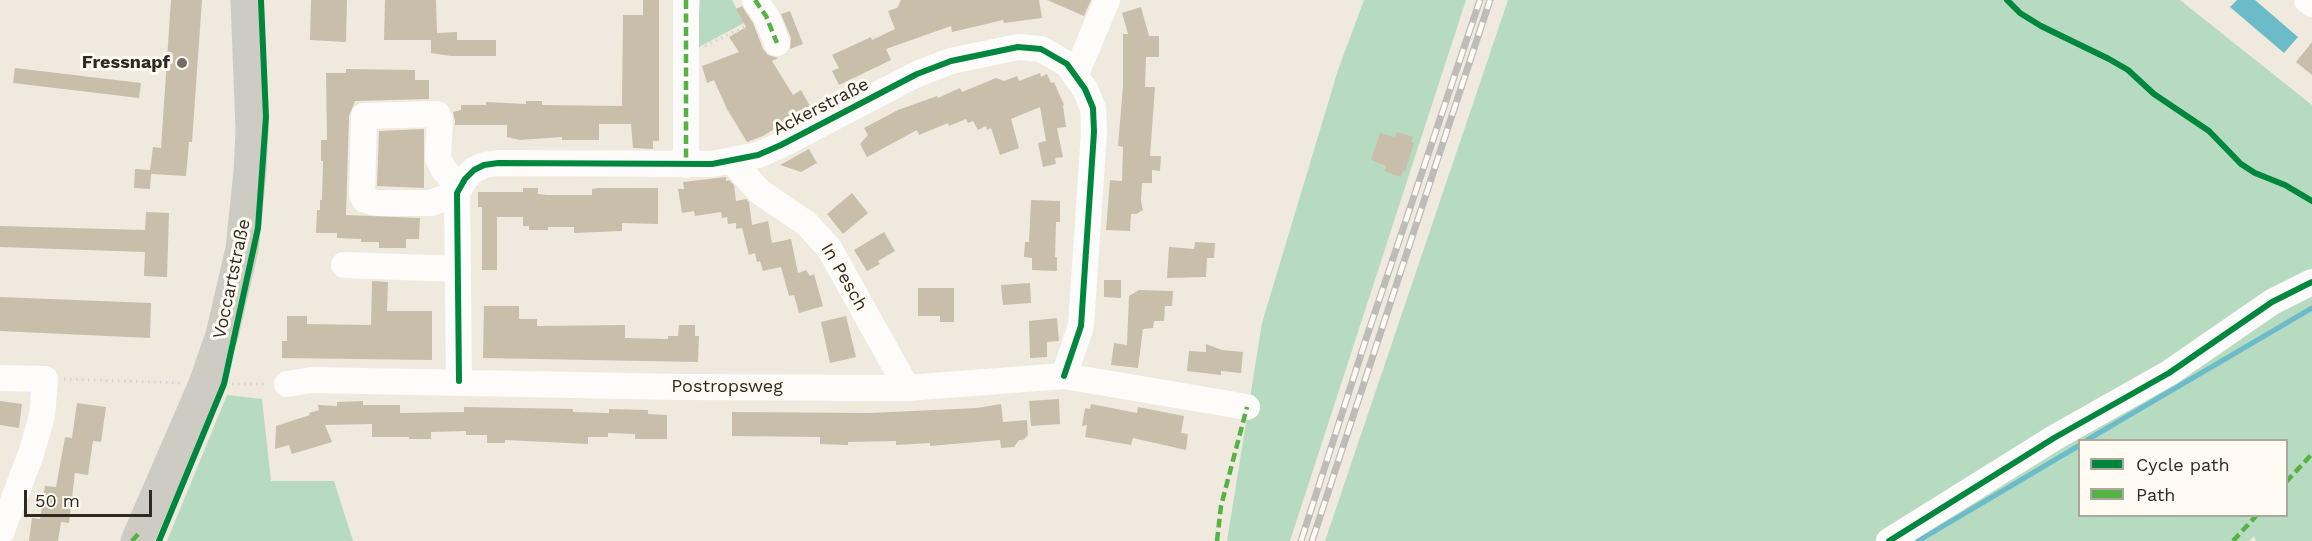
<!DOCTYPE html>
<meta charset="utf-8">
<style>
body{margin:0}
#map{position:relative;width:2312px;height:541px;overflow:hidden;background:#f0eade;font-family:"Work Sans",sans-serif}
canvas{display:block}
.legend{position:absolute;left:2078px;top:439px;width:210px;height:78px;box-sizing:border-box;background:#fffbf2;border:2px solid #aba79f;margin:0;padding:8px 10px;list-style:none;font-size:18px;color:#2e2a22}
.legend li{display:flex;align-items:center;gap:12px;height:30px}
.legend b{width:30px;border:2px solid #aba79f}
.scale{position:absolute;left:24px;top:490px;width:128px;height:27px;box-sizing:border-box;border:3px solid #2e2a22;border-top:0;padding-left:8px;font-size:18px;line-height:21px;white-space:nowrap;color:#2e2a22;-webkit-text-stroke:4px #fffbf2;paint-order:stroke}
</style>
<div id="map">
<canvas width="2312" height="541"></canvas>
<ul class="legend">
<li><b style="height:8px;background:#00873e"></b>Cycle path</li>
<li><b style="height:8px;background:#56b245"></b>Path</li>
</ul>
<div class="scale">50 m</div>
</div>
<script>
const ctx = document.querySelector('canvas').getContext('2d');
ctx.lineJoin = 'round';
function fillPath(path, color) { ctx.fillStyle = color; ctx.fill(path, 'evenodd'); }
const poly = rows => new Path2D(rows.map(r => 'M' + r).join(''));
function trace(path, color, width, dash) { ctx.strokeStyle = color; ctx.lineWidth = width; ctx.lineCap = dash ? 'butt' : 'round'; ctx.setLineDash(dash || []); ctx.stroke(path); }
function drawText(font, color, halo, rows, align = 'center') {
  ctx.font = font + ' "Work Sans",sans-serif'; ctx.lineWidth = 6; ctx.setLineDash([]); ctx.textBaseline = 'middle'; ctx.strokeStyle = halo; ctx.fillStyle = color; for (const [text, x, y, turn = 0] of rows) {
    ctx.save(); ctx.translate(x, y); ctx.rotate((+turn || 0) * Math.PI / 180); ctx.textAlign = isNaN(turn) ? turn : align; if (halo) ctx.strokeText(text, 0, 0); ctx.fillText(text, 0, 0); ctx.restore();
  }
}
fillPath(poly([
 [700,0,732,0,744,23,699,47,697,39],
 [1364,0,1466,0,1290,541,1227,541,1262,323,1338,70],
 [1508,0,2180,0,2312,105,2312,541,2256,541,2254,536,2249,541,1325,541],
 [2080,440,2286,440,2286,516,2080,516],
 [227,395,262,399,271,481,334,481,353,541,167,541]
]), '#b7dbc1');
fillPath(poly([
 [2237,0,2255,0,2298,37,2284,53,2230,7]
]), '#6cbbc8');
trace(poly([
 [2087,440,2312,308],
 [1918,541,2080,445]
]), '#6cbbc8', 5);
fillPath(poly([
 [171,0,202,0,192,142,189,142,186,176,151,174,150,189,134,188,135,169,150,170,153,147,161,148],
 [311,0,347,0,346,42,310,40],
 [385,0,436,0,437,33,457,32,457,40,496,40,496,56,451,56,431,53,431,40,384,40],
 [643,0,659,0,659,141,653,141,653,149,633,148,631,124,599,124,599,140,562,140,562,137,520,140,507,137,507,125,455,125,454,138,455,121,453,112,461,110,461,105,486,105,486,102,526,104,526,101,542,101,542,105,622,106,623,15,643,15],
 [901,0,1039,0,1042,18,1004,23,1003,20,952,32,951,26,886,49,891,60,839,85,832,71,839,68,832,55,871,37,872,40,895,29,888,11,897,8],
 [1047,0,1091,0,1084,16],
 [742,6,753,23,763,49,768,55,778,58,772,61,793,95,801,90,810,106,763,136,747,142,727,109,714,80,707,83,702,66,739,52,729,37,746,27,736,9],
 [1141,7,1149,36,1159,36,1159,57,1146,57,1145,87,1155,87,1150,156,1161,156,1160,171,1152,170,1152,183,1142,183,1141,201,1143,210,1136,214,1131,214,1130,231,1106,230,1110,180,1122,181,1123,147,1118,146,1123,86,1123,34,1128,34,1122,13],
 [790,11,803,44,790,49,791,38,781,14],
 [2312,42,2312,75,2296,62],
 [15,68,141,83,139,98,13,83],
 [346,69,415,70,415,80,429,80,429,99,355,101,349,116,346,215,420,218,419,239,406,239,406,248,379,248,379,242,361,242,361,239,337,238,337,233,316,233,317,210,320,210,320,200,322,200,323,161,321,161,321,140,327,140,326,73,346,73],
 [1040,73,1041,77,1047,74,1051,83,1054,82,1064,105,1063,106,1066,127,1057,128,1063,157,1055,158,1056,164,1043,167,1038,143,1046,141,1040,107,1011,119,1019,148,1000,155,991,128,987,130,986,126,978,130,973,121,968,123,966,119,949,126,948,123,919,135,917,130,867,157,860,144,868,135,864,128,898,110,937,96,938,98,960,88,962,92,996,78,1004,81,1017,76,1019,81],
 [424,129,424,188,377,186,379,131],
 [1397,132,1413,137,1411,142,1414,143,1405,172,1403,171,1401,177,1384,171,1386,166,1371,160,1380,133,1395,137],
 [809,149,817,163,801,172,780,165],
 [726,177,726,181,729,180,734,185,736,201,746,199,749,202,752,225,768,221,772,243,791,239,798,273,806,270,810,276,814,274,823,306,799,313,794,295,789,296,781,267,763,271,760,261,757,262,755,253,749,255,742,228,736,229,736,223,728,224,727,217,722,218,721,212,695,216,694,211,682,213,678,189,684,189,683,182],
 [523,188,538,188,538,194,548,195,592,195,592,189,599,188,658,188,658,224,622,223,622,231,574,233,574,227,548,227,548,230,529,230,529,226,523,226,523,217,497,217,497,270,482,270,482,207,478,207,478,192,523,192],
 [852,193,868,213,843,234,827,214],
 [1031,200,1060,201,1060,222,1056,222,1055,257,1057,257,1057,271,1032,270,1032,258,1024,257,1025,242,1029,242],
 [146,212,169,213,167,277,144,276,145,252,0,247,0,226,145,230],
 [884,232,895,251,878,261,880,264,867,271,854,250],
 [1195,242,1215,243,1214,258,1207,258,1206,277,1167,278,1169,247,1194,249],
 [1104,280,1121,280,1121,298,1104,297],
 [372,281,388,282,387,311,432,311,432,360,282,358,282,341,287,341,287,316,307,316,307,324,371,325],
 [1030,283,1031,303,1003,305,1001,285],
 [918,288,954,288,954,322,940,322,940,316,918,316],
 [1139,290,1173,291,1172,306,1165,306,1164,321,1154,321,1153,328,1143,329,1138,368,1111,365,1114,343,1127,345,1129,296],
 [0,297,151,303,150,338,0,331],
 [484,306,519,306,519,319,537,319,537,326,625,325,625,338,668,339,668,336,678,336,679,325,695,325,695,336,699,336,698,362,483,358],
 [846,316,856,357,830,363,821,322],
 [1057,318,1059,341,1047,342,1047,357,1030,358,1029,321],
 [1206,344,1222,350,1243,352,1241,373,1221,371,1221,375,1187,371,1189,351,1206,352],
 [1059,399,1060,424,1031,426,1029,401],
 [0,401,22,404,19,428,0,425],
 [363,401,363,405,400,405,400,413,464,412,464,407,573,409,573,412,609,413,609,409,648,410,648,414,667,415,667,439,635,439,635,434,608,433,608,437,588,437,588,444,505,440,505,443,487,443,487,435,466,435,466,431,431,432,431,439,409,439,409,437,372,437,372,424,325,425,332,442,292,454,289,445,275,449,276,426,310,415,309,413,319,410,318,405,337,406,337,402],
 [77,403,106,407,101,442,93,441,88,475,75,473,69,523,61,522,58,541,29,541,32,518,40,519,45,486,56,487,65,437,72,438],
 [1001,404,1003,422,1027,420,1028,435,1023,440,1019,440,1014,447,1001,448,1000,440,930,446,930,443,896,445,896,441,848,442,848,445,820,444,820,437,732,436,732,412,869,413,977,408],
 [1091,404,1137,413,1138,407,1184,416,1181,433,1188,434,1186,450,1133,438,1131,445,1085,437,1087,425,1082,426,1085,408,1090,409]
]), '#c8beaa');
trace(poly([
 [705,46,748,25],
 [64,379,180,383],
 [232,384,267,384]
]), '#d5d3d0', 3, [1.5, 4.5]);
trace(poly([
 [686,0,686,165],
 [755,0,766,16,777,43],
 [2307,0,2312,4],
 [1076,74,1107,0],
 [732,161,760,192,807,224,829,248,907,388],
 [457,193,431,203,377,203,365,200,362,195,364,116,437,114,440,120,438,158,444,170,460,187],
 [344,265,458,269],
 [0,378,45,379,42,416,31,454,0,535],
 [459,381,457,193,465,179,474,170,484,165,498,163,712,164,758,155,781,145,917,74,951,61,1018,47,1041,49,1067,64,1085,89,1093,108,1094,132,1081,326,1064,376],
 [287,384,311,380,680,387,907,388,1064,376,1247,407],
 [1889,541,2054,438,2169,373,2272,302,2312,282]
]), '#fdfcfa', 26);
trace(poly([
 [137,541,205,384,222,335,242,249,250,172,252,130,247,0]
]), '#cecbc3', 33);
const rail = poly([
 [1301,541,1365,342,1480,0],
 [1312,541,1490,0]
]);
trace(rail, '#bebcb9', 7);
trace(rail, '#fffbf2', 4.5, [14]);
trace(poly([
 [686,0,686,165],
 [755,0,766,16,777,43],
 [2286,482,2312,454],
 [132,541,141,531],
 [1217,541,1221,506,1247,407],
 [2233,541,2256,516]
]), '#56b245', 4.5, [9, 4.5]);
trace(poly([
 [2007,0,2020,13,2041,26,2109,59,2128,70,2154,94,2209,131,2241,164,2255,173,2285,185,2312,201],
 [459,381,457,193,465,179,474,170,484,165,498,163,712,164,758,155,781,145,917,74,951,61,1018,47,1041,49,1067,64,1085,89,1093,108,1094,132,1081,326,1064,376],
 [159,541,224,384,258,228,266,117,261,0],
 [1889,541,2054,438,2169,373,2272,302,2312,282]
]), '#00873e', 6);
for (const [x, y, r, color] of [
 [182,63,6,"#726d64"]
]) { const dot = new Path2D(); dot.arc(x, y, r, 0, 2 * Math.PI); ctx.fillStyle = color; ctx.fill(dot); trace(dot, '#fffbf2', 2); }
drawText('bold 18px', '#2e2a22', '#fffbf2', [
 ["Fressnapf",170,63]
], 'right');
drawText('18px', '#2e2a22', '#fffbf2', [
 ["Ackerstraße",821,107,-27],
 ["In Pesch",844,277,60],
 ["Voccartstraße",232,279,-78],
 ["Postropsweg",727,387]
]);
</script>
